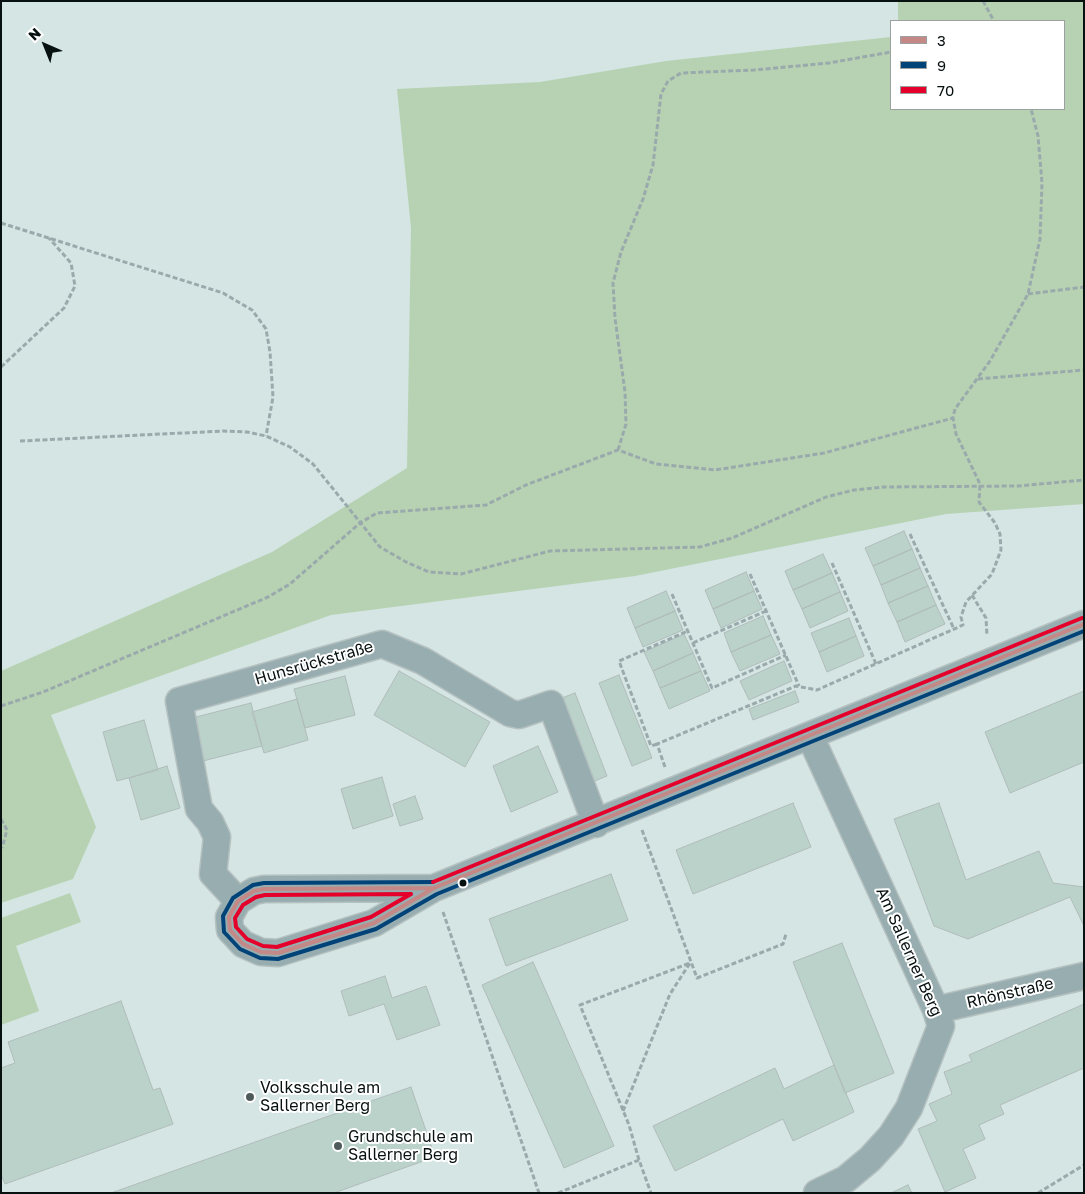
<!DOCTYPE html>
<meta charset="utf-8">
<style>
body{margin:0}
#map{position:relative;width:1085px;height:1194px;overflow:hidden;background:#d4e5e3;font-family:"Golos Text",sans-serif}
canvas{display:block}
.frame{position:absolute;inset:0;border:2px solid #071110;pointer-events:none}
.legend{position:absolute;left:890px;top:20px;width:175px;height:90px;box-sizing:border-box;background:#fff;border:1px solid #9ca09f;margin:0;padding:6px 9px;list-style:none;font-size:15px;color:#071110}
.legend li{display:flex;align-items:center;gap:10px;height:25px}
.legend b{width:25px;border:1px solid #9ca09f}
.north{position:absolute;left:20px;top:20px;width:50px;height:50px;-webkit-text-stroke:4px #fff;paint-order:stroke;rotate:316deg;font-size:14px;font-weight:700;line-height:20px;text-align:center;color:#071110}
.north::after{content:'';display:block;margin:auto;width:18px;height:22px;background:#071110;clip-path:polygon(50% 0,100% 100%,50% 72%,0 100%)}
</style>
<div id="map">
<canvas width="1085" height="1194"></canvas>
<div class="frame"></div>
<ul class="legend">
<li><b style="height:6px;background:#c48887"></b>3</li>
<li><b style="height:6px;background:#004379"></b>9</li>
<li><b style="height:6px;background:#e4002b"></b>70</li>
</ul>
<div class="north">N</div>
</div>
<script>
const ctx = document.querySelector('canvas').getContext('2d');
ctx.lineJoin = 'round';
function fillPath(path, color) { ctx.fillStyle = color; ctx.fill(path, 'evenodd'); }
const poly = rows => new Path2D(rows.map(r => 'M' + r).join(''));
function trace(path, color, width, dash) { ctx.strokeStyle = color; ctx.lineWidth = width; ctx.lineCap = dash ? 'butt' : 'round'; ctx.setLineDash(dash || []); ctx.stroke(path); }
function drawText(font, color, halo, rows, align = 'center') {
  ctx.font = font + ' "Golos Text",sans-serif'; ctx.lineWidth = 4; ctx.setLineDash([]); ctx.textBaseline = 'middle'; ctx.strokeStyle = halo; ctx.fillStyle = color; for (const [text, x, y, turn = 0] of rows) {
    ctx.save(); ctx.translate(x, y); ctx.rotate((+turn || 0) * Math.PI / 180); ctx.textAlign = isNaN(turn) ? turn : align; if (halo) ctx.strokeText(text, 0, 0); ctx.fillText(text, 0, 0); ctx.restore();
  }
}
fillPath(poly([
 [898,1,1084,1,1084,504,946,514,635,576,331,615,51,715,96,827,73,879,1,903,1,671,272,552,407,468,411,228,397,89,540,82,666,61,891,37,891,109,1064,109,1064,21,898,21],
 [70,893,81,922,16,946,39,1011,1,1025,1,918]
]), '#b7d2b2');
const building = poly([
 [904,531,912,549,873,566,865,548,904,531],
 [912,549,920,568,881,585,873,566,912,549],
 [823,554,832,573,793,590,785,571,823,554],
 [920,568,928,586,888,603,881,585,920,568],
 [746,572,754,591,713,609,705,590,746,572],
 [832,573,840,592,802,609,793,590,832,573],
 [928,586,936,605,897,622,888,603,928,586],
 [666,591,675,611,635,628,627,608,666,591],
 [754,591,762,609,721,628,713,609,754,591],
 [840,592,848,611,810,628,802,609,840,592],
 [936,605,945,624,905,642,897,622,936,605],
 [675,611,683,630,643,647,635,628,675,611],
 [763,616,771,635,731,652,724,633,763,616],
 [849,618,856,636,819,652,811,633,849,618],
 [684,634,693,653,653,671,644,652,684,634],
 [771,635,780,654,740,671,731,652,771,635],
 [856,636,864,656,827,672,819,652,856,636],
 [693,653,701,671,660,688,653,671,693,653],
 [784,661,792,681,749,700,740,681,784,661],
 [399,671,490,722,465,767,374,715,399,671],
 [701,671,710,691,669,709,660,688,701,671],
 [619,675,652,758,632,766,599,683,619,675],
 [345,676,355,715,305,728,294,689,345,676],
 [795,691,799,702,753,720,749,709,795,691],
 [1084,691,1084,762,1010,793,985,732,1084,691],
 [575,693,607,776,587,784,554,701,575,693],
 [297,699,308,740,264,753,252,712,297,699],
 [251,703,262,746,203,761,192,718,251,703],
 [144,720,158,770,117,781,103,732,144,720],
 [538,746,558,792,511,812,493,766,538,746],
 [167,766,180,808,141,820,129,778,167,766],
 [382,777,393,816,353,829,341,789,382,777],
 [415,796,423,819,400,826,393,804,415,796],
 [793,803,811,847,693,894,676,850,793,803],
 [939,803,966,880,1039,851,1053,883,1084,887,1084,926,1070,897,968,939,934,926,894,819,939,803],
 [611,874,628,920,506,966,489,919,611,874],
 [842,943,894,1073,845,1093,793,962,842,943],
 [533,962,614,1146,564,1168,482,985,533,962],
 [385,976,392,998,426,986,440,1025,397,1040,384,1004,349,1016,341,991,385,976],
 [121,1001,153,1090,160,1088,173,1124,5,1184,1,1174,1,1068,15,1063,8,1042,121,1001],
 [1084,1004,1084,1068,1000,1105,1004,1114,979,1125,985,1139,963,1149,976,1178,945,1192,918,1129,937,1121,929,1104,952,1094,944,1072,972,1061,969,1055,1084,1004],
 [834,1065,854,1112,793,1141,783,1119,675,1171,653,1126,775,1068,784,1089,834,1065],
 [411,1087,435,1157,384,1175,334,1193,111,1193,411,1087],
 [908,1185,912,1193,891,1193,908,1185]
]);
fillPath(building, '#bbd2ca');
trace(building, '#b0bcb9', 1);
const minor = poly([
 [810,736,936,1010,941,1026,909,1108,891,1136,870,1159,846,1179,817,1193],
 [434,888,264,889,254,891,238,901,229,917,230,930,243,944,261,952,278,953,374,923,434,888,1084,624],
 [238,901,213,874,217,837,210,822,199,809,179,701,382,644,423,661,510,713,519,715,551,704,596,824],
 [936,1010,1084,976]
]);
trace(minor, '#b5c1c0', 29);
trace(poly([
 [983,1,994,21],
 [1,223,223,293,252,310,266,329,270,352,273,397,266,436],
 [1028,294,1084,287],
 [1,367,64,308,75,286,71,263,49,238],
 [978,379,1084,370],
 [20,441,223,431,247,432,266,436,290,447,313,464,380,547,406,562,429,572,461,574,550,551,700,547,732,538,826,497,854,490,884,487,1018,486,1084,480],
 [618,450,626,424,625,392,615,318,613,283,621,252,643,199,653,165,661,94,668,81,681,73,754,70,829,63,891,52],
 [910,534,954,629],
 [832,563,876,664],
 [750,574,799,686],
 [672,594,712,688,786,655],
 [972,595,986,618,987,636],
 [693,643,766,611],
 [1,706,43,692,268,597,290,584,360,523,377,513,486,505,526,485,618,450,656,464,715,470,824,453,953,418],
 [657,744,651,746,619,661,688,631],
 [665,767,657,744,796,686,817,690,963,625,961,617,966,602,992,574,1001,550,1000,534,995,523,979,502,980,484,956,434,953,418,955,409,990,361,1028,294,1040,239,1042,183,1038,136,1031,109],
 [1,819,7,830,2,848],
 [642,830,697,978,783,944,786,934],
 [443,912,539,1193],
 [623,1111,670,994,690,963],
 [639,1160,629,1125,580,1005,690,963],
 [558,1193,639,1160,651,1193],
 [1038,1193,1084,1165]
]), '#9aaaac', 3, [5, 2.5]);
trace(minor, '#98adb0', 26);
trace(poly([
 [434,888,374,923,278,953,261,952,243,944,230,930,229,917,238,901,254,891,264,889,434,888],
 [434,888,1084,624]
]), '#c48887', 4);
trace(poly([
 [433,882,264,883,253,885,233,898,223,916,224,932,240,949,260,958,278,959,376,929,437,894,1084,631]
]), '#004379', 4);
trace(poly([
 [433,882,1082,618],
 [411,894,371,917,277,947,263,946,247,939,236,927,235,918,243,905,256,897,265,895,411,894]
]), '#e4002b', 4);
for (const [x, y, r, color] of [
 [463,883,4.5,"#071110"],
 [250,1097,5,"#4f5b5a"],
 [338,1146,5,"#4f5b5a"]
]) { const dot = new Path2D(); dot.arc(x, y, r, 0, 2 * Math.PI); ctx.fillStyle = color; ctx.fill(dot); trace(dot, '#fff', 2); }
drawText('16px', '#071110', '#fff', [
 ["Hunsrückstraße",314,663,-16],
 ["Am Sallerner Berg",909,952,66],
 ["Rhönstraße",1010,993,-13]
]);
drawText('16px', '#071110', '#fff', [
 ["Volksschule am",260,1088],
 ["Sallerner Berg",260,1106],
 ["Grundschule am",348,1137],
 ["Sallerner Berg",348,1155]
], 'left');
</script>
